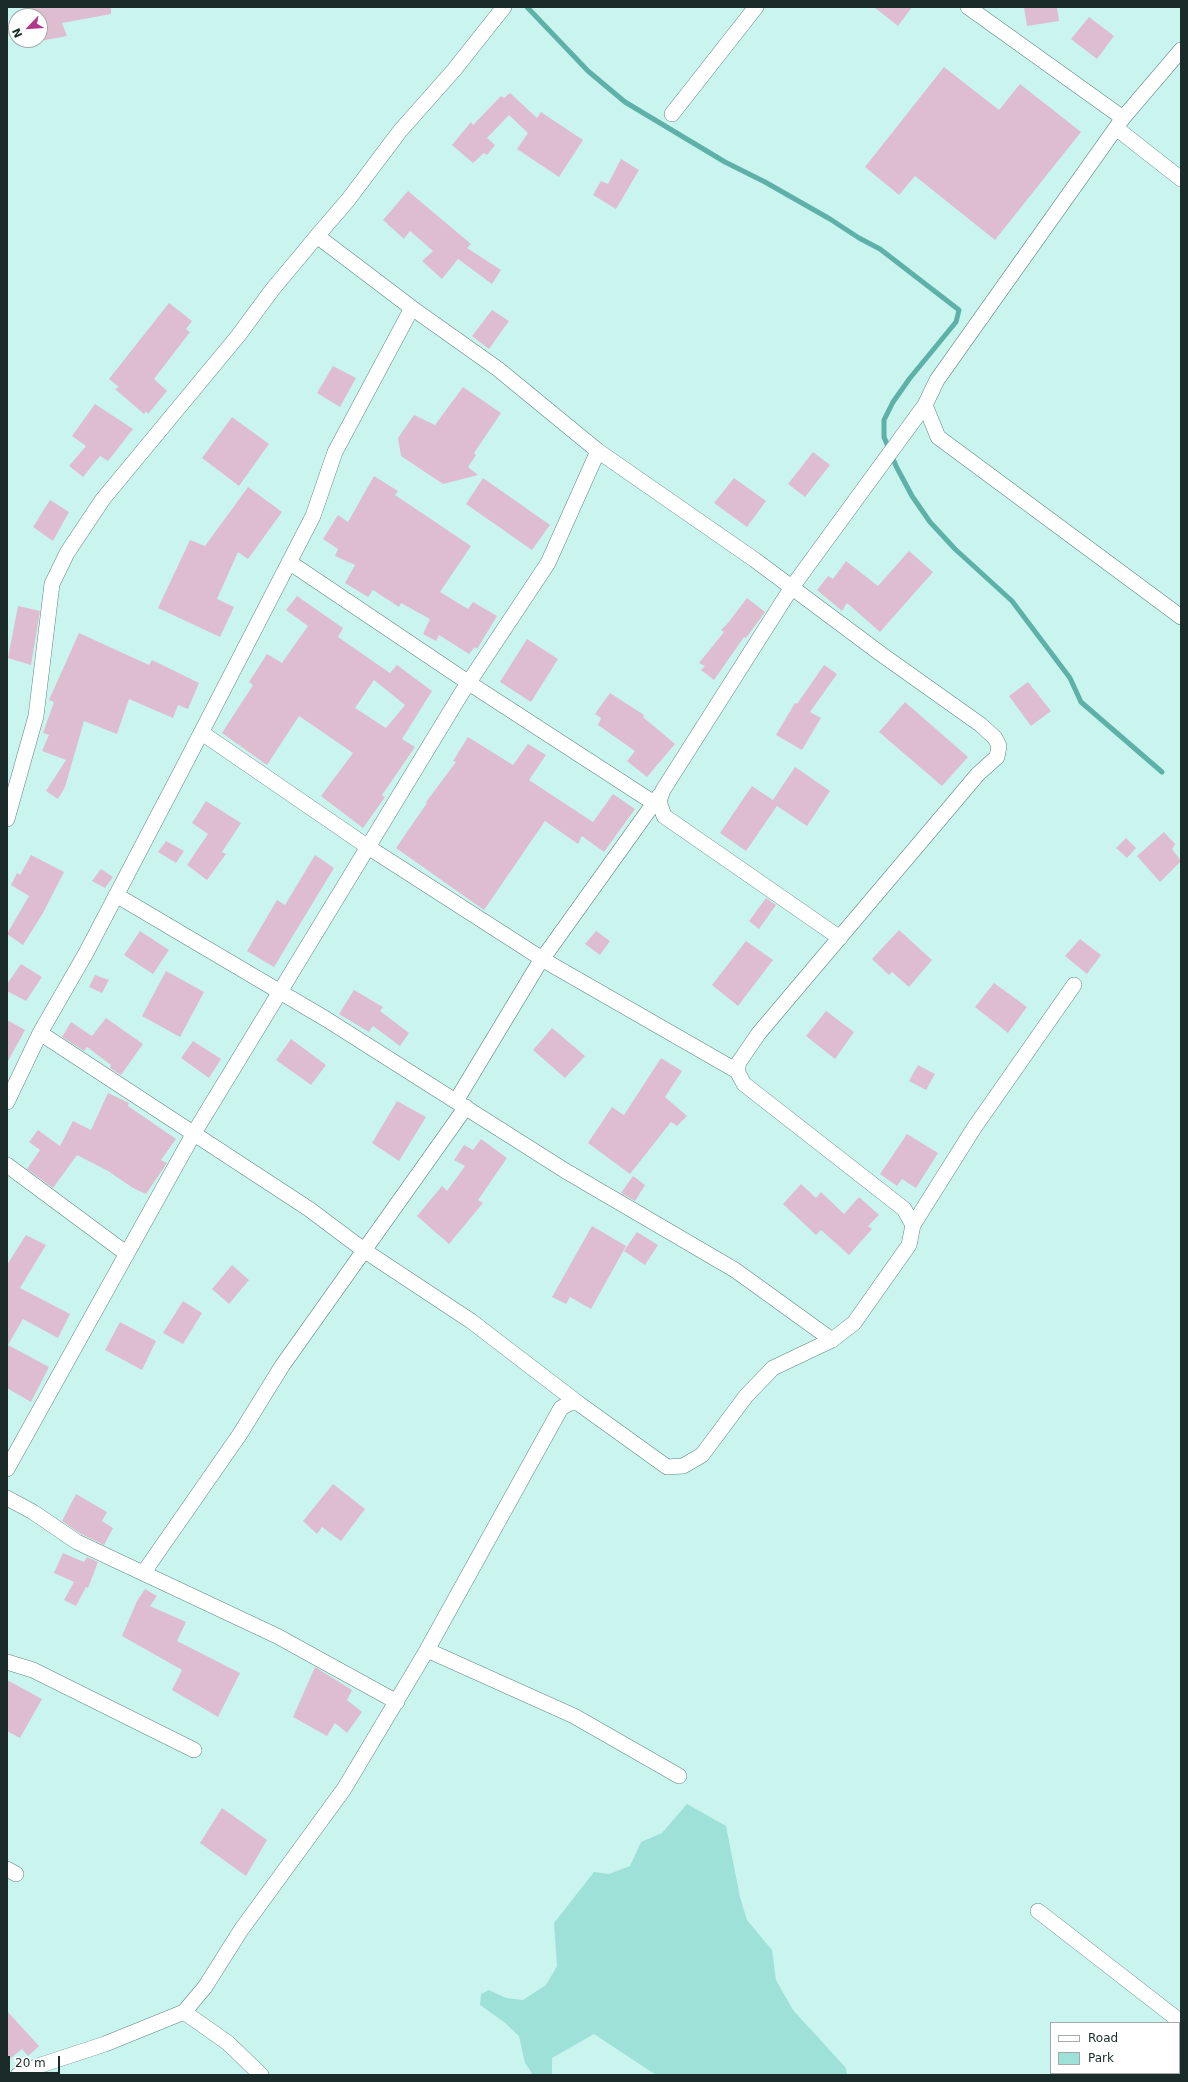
<!DOCTYPE html>
<style>
body{margin:0}
#map{position:relative;width:1188px;height:2082px;overflow:hidden;background:#caf5ef;font-family:"DejaVu Sans",sans-serif}
canvas{display:block}
.frame{position:absolute;inset:0;border:8px solid #1a2b29;pointer-events:none}
.legend{position:absolute;left:1050px;top:2022px;width:130px;height:52px;box-sizing:border-box;background:#fff;border:1px solid #a3aaa9;margin:0;padding:5px 7px;list-style:none;font-size:12px;color:#1a2b29}
.legend li{display:flex;align-items:center;gap:8px;height:20px}
.legend b{width:20px;border:1px solid #a3aaa9}
.north{position:absolute;left:8px;top:8px;width:40px;height:40px;box-sizing:border-box;background:#fff;border:1px solid #a3aaa9;border-radius:50%;rotate:245deg;font-size:11px;font-weight:700;line-height:16px;text-align:center;color:#1a2b29}
.north::after{content:'';display:block;margin:auto;width:14px;height:18px;background:#b1398d;clip-path:polygon(50% 0,100% 100%,50% 72%,0 100%)}
.scale{position:absolute;left:8px;top:2056px;width:52px;height:18px;box-sizing:border-box;border:2px solid #1a2b29;border-top:0;padding-left:5px;font-size:12px;line-height:14px;white-space:nowrap;color:#1a2b29;-webkit-text-stroke:3px #fff;paint-order:stroke}
</style>
<div id="map">
<canvas width="1188" height="2082"></canvas>
<div class="frame"></div>
<ul class="legend">
<li><b style="height:5px;background:#fff"></b>Road</li>
<li><b style="height:11px;background:#9ee1d8"></b>Park</li>
</ul>
<div class="north">N</div>
<div class="scale">20 m</div>
</div>
<script>
const ctx = document.querySelector('canvas').getContext('2d');
ctx.lineJoin = 'round';
function fillPath(path, color) { ctx.fillStyle = color; ctx.fill(path, 'evenodd'); }
const poly = rows => new Path2D(rows.map(r => 'M' + r).join(''));
function trace(path, color, width, dash) { ctx.strokeStyle = color; ctx.lineWidth = width; ctx.lineCap = dash ? 'butt' : 'round'; ctx.setLineDash(dash || []); ctx.stroke(path); }
fillPath(poly([
 [687,1804,726,1826,740,1897,747,1920,772,1950,776,1980,793,2010,846,2068,847,2075,656,2075,594,2034,552,2058,552,2075,533,2075,525,2063,519,2036,504,2022,480,2005,481,1994,489,1990,506,1998,523,2000,546,1985,557,1966,554,1923,594,1872,609,1874,630,1866,641,1842,662,1833]
]), '#9ee1d8');
trace(poly([
 [527,7,588,71,625,102,725,162,765,182,830,219,859,238,880,249,959,310,956,322,910,378,893,402,884,420,884,437,896,466,912,496,930,522,955,549,1012,601,1070,678,1081,702,1162,772]
]), '#5db1a8', 5);
fillPath(poly([
 [23,7,111,7,111,14,62,23,67,36,40,41,40,16,26,16],
 [874,7,912,7,898,26],
 [1024,7,1057,7,1059,21,1027,26],
 [1089,17,1114,36,1097,59,1071,39],
 [944,67,999,110,1020,84,1081,132,995,240,915,176,899,195,865,167],
 [510,93,537,118,541,112,583,140,559,177,517,149,528,133,509,115,487,138,495,145,487,155,484,153,473,163,452,145,471,122,473,125,501,96,504,98],
 [621,159,639,170,616,209,593,195,601,181,608,184],
 [408,191,471,244,467,248,501,270,492,284,458,259,442,279,422,261,433,251,410,231,404,239,383,220],
 [169,303,192,321,186,329,190,332,154,379,167,391,148,414,146,411,144,414,115,389,119,387,109,379],
 [492,310,509,321,489,349,472,336],
 [333,366,356,378,340,407,317,393],
 [463,387,501,413,474,453,476,455,468,467,478,475,443,484,401,456,398,438,414,415,435,425],
 [95,404,133,429,108,461,100,456,83,477,69,466,86,446,72,436],
 [232,417,269,444,239,486,202,458],
 [813,452,830,465,805,497,788,484],
 [374,476,398,491,395,495,471,546,440,592,468,609,473,602,497,616,477,649,475,647,469,654,439,635,436,641,423,634,430,619,401,603,399,607,373,590,368,597,345,583,355,565,335,556,338,549,323,539,338,515,348,522],
 [483,478,550,525,532,550,466,504],
 [734,478,766,501,747,527,714,503],
 [248,487,282,512,248,559,238,552,217,599,234,607,220,637,158,608,190,540,205,546],
 [50,500,69,512,53,541,33,527],
 [909,551,933,572,880,632,847,603,842,611,817,590,828,576,833,579,846,561,878,586],
 [297,596,343,628,338,637,390,673,397,665,432,691,402,739,415,747,382,795,385,797,363,828,321,796,353,753,299,716,267,765,222,733,253,685,249,682,267,654,282,663,308,626,286,610],
 [374,680,405,705,386,728,355,708],
 [747,598,765,612,746,638,744,637,714,680,701,670,705,666,699,663,724,632,721,630,728,623],
 [18,606,40,611,31,665,8,658],
 [79,633,149,665,152,660,199,683,188,709,178,705,173,718,129,699,117,734,84,721,65,787,58,799,46,791,66,760,42,751,49,735,43,733,54,702,49,700],
 [527,639,558,659,531,702,500,682],
 [824,665,837,674,810,712,821,718,802,750,776,735,795,703,797,704],
 [1028,682,1051,711,1031,726,1009,696],
 [610,693,644,715,643,717,675,744,647,777,627,761,635,751,598,725,601,718,595,714],
 [905,702,968,757,942,786,879,732],
 [468,737,513,765,528,744,546,755,529,780,593,822,613,794,635,809,604,852,582,836,578,844,545,821,484,910,396,848,427,803,426,802,456,762,453,761],
 [795,767,830,791,807,826,777,806,746,851,720,833,752,786,773,800],
 [206,801,241,823,222,852,226,854,207,880,187,865,208,834,192,823],
 [1164,832,1175,844,1172,849,1181,861,1160,882,1137,856],
 [1126,838,1136,848,1127,858,1116,848],
 [166,841,184,851,176,863,158,852],
 [31,855,64,872,43,913,23,945,7,934,29,896,11,885,17,873,20,875],
 [315,855,334,868,274,967,247,951,277,900,285,905],
 [101,869,113,877,105,888,92,881],
 [766,898,776,905,759,929,749,921],
 [899,930,932,960,909,987,892,972,889,975,872,959],
 [140,931,169,950,153,974,124,955],
 [596,931,610,941,600,955,585,944],
 [1080,939,1101,955,1087,974,1065,956],
 [746,941,773,960,738,1006,712,985],
 [21,964,42,977,26,1001,7,991,7,984],
 [166,971,204,992,180,1037,142,1016],
 [95,975,109,980,102,993,89,987],
 [994,983,1027,1007,1008,1033,975,1007],
 [354,990,383,1007,380,1011,409,1033,400,1046,373,1026,369,1032,339,1014],
 [826,1011,854,1032,835,1059,806,1036],
 [106,1018,143,1044,121,1075,110,1068,111,1065,87,1047,84,1051,62,1037,71,1022,92,1036],
 [7,1020,25,1030,7,1063],
 [552,1028,585,1056,565,1078,533,1050],
 [291,1039,326,1065,311,1085,276,1060],
 [193,1041,221,1059,209,1078,181,1058],
 [661,1058,682,1071,665,1097,687,1116,677,1126,671,1122,630,1174,588,1143,612,1107,624,1115],
 [918,1065,935,1074,926,1090,909,1081],
 [108,1093,129,1103,128,1106,176,1139,161,1160,167,1163,146,1194,133,1188,108,1171,77,1155,53,1188,27,1169,40,1150,29,1142,38,1130,60,1146,73,1121,91,1130],
 [397,1101,426,1117,399,1161,372,1143],
 [907,1134,938,1153,916,1188,902,1179,897,1186,880,1174],
 [481,1139,507,1158,478,1200,483,1203,449,1244,417,1216,442,1186,447,1191,465,1166,454,1160,464,1145,473,1150],
 [633,1176,645,1185,635,1201,621,1193],
 [801,1184,816,1198,821,1192,844,1214,859,1197,879,1215,868,1226,872,1229,849,1255,821,1230,816,1235,783,1204],
 [592,1226,626,1246,591,1309,570,1297,566,1304,552,1297],
 [637,1232,658,1245,645,1265,624,1251],
 [26,1235,46,1245,20,1288,70,1314,58,1338,23,1319,8,1345,49,1367,31,1402,7,1388,7,1265],
 [232,1265,249,1280,229,1304,212,1289],
 [183,1301,202,1313,183,1344,163,1333],
 [120,1322,156,1341,142,1370,105,1350],
 [333,1484,365,1509,341,1541,322,1527,317,1534,303,1521],
 [76,1494,107,1512,102,1521,113,1528,104,1545,81,1534,62,1521],
 [63,1553,84,1562,87,1557,98,1562,88,1588,86,1587,76,1606,64,1600,74,1582,54,1573],
 [145,1589,157,1596,150,1606,186,1622,177,1641,240,1673,218,1717,172,1690,182,1670,122,1636,137,1601],
 [315,1667,352,1690,347,1700,362,1712,347,1733,335,1723,327,1736,293,1717],
 [7,1680,42,1699,20,1738,7,1731],
 [222,1808,267,1840,246,1876,200,1843],
 [7,2011,39,2046,28,2056,22,2049,7,2061]
]), '#debdd0');
const minor = poly([
 [968,7,1123,118,1181,50],
 [672,114,756,7],
 [1123,118,937,380,925,405,938,437,1181,617],
 [1116,128,1181,179],
 [289,562,469,683,654,803],
 [202,733,368,847,547,962,737,1071],
 [7,819,36,716,52,584,67,553,103,499,238,336,272,290,317,236],
 [116,895,326,1019,564,1170,735,1270,832,1340],
 [840,938,664,816,659,801,663,790,792,587,925,405],
 [40,1033,309,1209,365,1251,471,1321,578,1403],
 [456,1101,538,965,659,796],
 [7,1102,40,1033,86,953,186,762,313,516,335,452,412,308,317,236,348,200,400,131,454,70,504,7],
 [7,1165,127,1254],
 [913,1225,974,1128,1074,985],
 [7,1469,194,1133,461,694,548,563,598,451],
 [7,1498,33,1512,77,1542,277,1636,397,1702],
 [144,1572,240,1434,282,1366,466,1107],
 [427,1650,574,1716,679,1776],
 [7,1662,33,1670,194,1750],
 [7,1869,16,1874],
 [1038,1911,1181,2022],
 [184,2012,228,2043,261,2075],
 [18,2075,38,2066,105,2044,184,2012,205,1987,241,1930,344,1789,427,1650,561,1408,570,1403,578,1403,667,1467,683,1466,702,1455,746,1396,773,1368,832,1340,854,1323,909,1245,913,1225,904,1209,744,1084,737,1071,739,1062,759,1033,978,774,997,757,999,746,995,738,981,725,881,654,755,560,598,451,498,369,412,308]
]);
trace(minor, '#5f8681', 16);
trace(minor, '#fff', 15);
</script>
